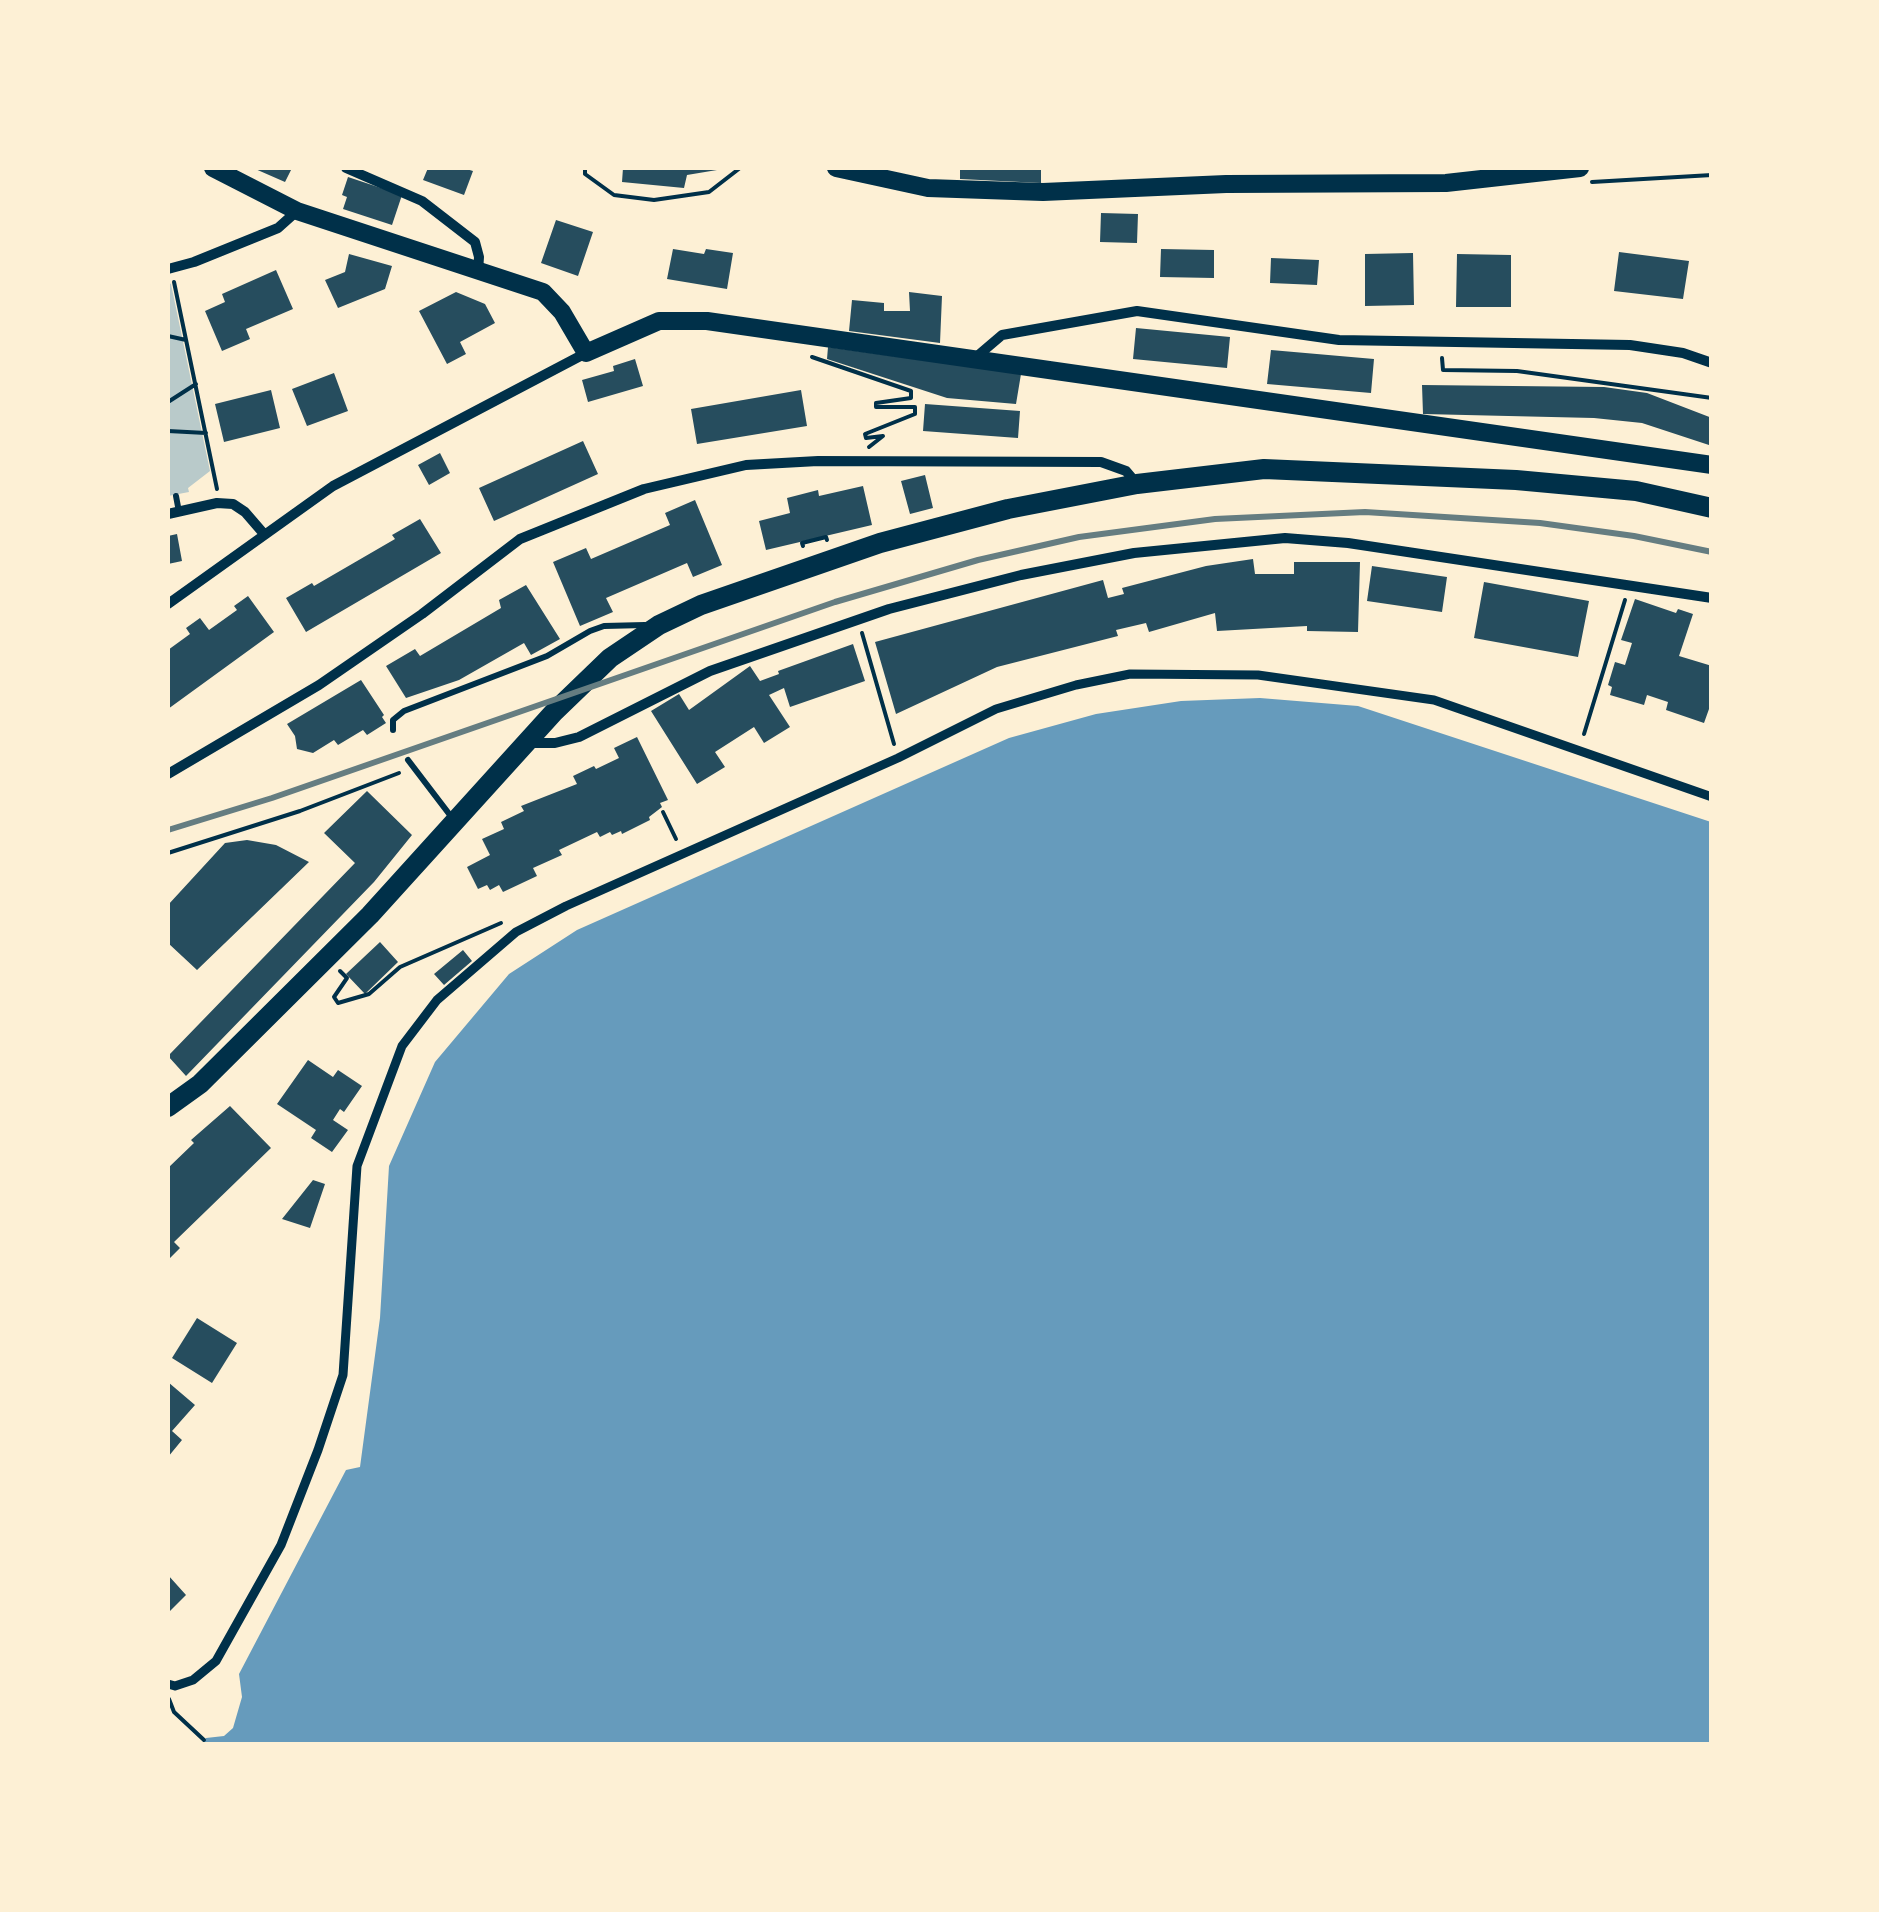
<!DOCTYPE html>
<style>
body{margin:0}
#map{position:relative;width:1879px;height:1912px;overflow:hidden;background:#fdf0d5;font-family:"Golos Text",sans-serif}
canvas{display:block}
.frame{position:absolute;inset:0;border:170px solid #fdf0d5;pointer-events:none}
</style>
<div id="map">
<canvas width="1879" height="1912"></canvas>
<div class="frame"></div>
</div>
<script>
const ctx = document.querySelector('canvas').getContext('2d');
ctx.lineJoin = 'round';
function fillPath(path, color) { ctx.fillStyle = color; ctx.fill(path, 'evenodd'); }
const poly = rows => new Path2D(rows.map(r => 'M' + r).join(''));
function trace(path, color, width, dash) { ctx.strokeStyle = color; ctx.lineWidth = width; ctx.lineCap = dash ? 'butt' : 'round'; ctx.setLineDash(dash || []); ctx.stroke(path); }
fillPath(poly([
 [168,282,171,284,210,471,188,488,189,492,168,496]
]), '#b9caca');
fillPath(poly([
 [1260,698,1358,706,1711,822,1711,1744,201,1744,206,1738,224,1736,233,1728,242,1697,239,1674,346,1470,360,1467,380,1318,389,1166,435,1062,509,974,577,930,1009,738,1096,714,1181,701]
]), '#669bbc');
fillPath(poly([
 [253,168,292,168,285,182],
 [428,168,463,168,473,171,464,195,423,180],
 [623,168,717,168,717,170,687,175,684,188,622,182],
 [960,168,1041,168,1041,183,960,179],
 [348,177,402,195,392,225,343,209,347,197,342,195],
 [1101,213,1138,214,1137,243,1100,242],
 [556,220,593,232,578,276,541,263],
 [673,249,704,254,706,249,733,253,727,289,667,279],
 [1161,249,1214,250,1214,278,1160,277],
 [1619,252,1689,261,1683,299,1614,291],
 [1413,253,1414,305,1365,306,1365,254],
 [349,254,392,266,385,289,338,308,325,280,345,272],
 [1457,254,1511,255,1511,307,1456,307],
 [1271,258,1319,260,1317,285,1270,283],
 [276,270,293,309,246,329,250,339,222,351,205,311,225,302,222,294],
 [456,292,485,304,495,323,460,342,466,354,447,364,419,311],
 [909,292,942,296,940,343,849,331,852,300,884,303,884,311,910,311],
 [1136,328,1230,337,1227,368,1133,359],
 [828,347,1021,374,1016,404,947,398,827,359],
 [1271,350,1374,359,1371,393,1267,384],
 [635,359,643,386,588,402,582,380,614,371,613,366],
 [334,373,348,411,307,426,292,389],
 [1422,385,1604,387,1647,393,1712,418,1712,446,1642,423,1594,418,1423,414],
 [271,390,280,428,224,442,215,404],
 [801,390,807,426,697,444,691,409],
 [925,404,1020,411,1018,438,923,431],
 [583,441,598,474,494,521,479,488],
 [440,453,450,473,429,485,418,465],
 [925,475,933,508,910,514,901,481],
 [863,486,872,525,766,550,759,521,790,513,787,498,818,490,819,496],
 [695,500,722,565,693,577,687,563,606,598,613,612,580,626,553,562,586,548,591,559,670,525,665,513],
 [420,519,441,553,306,632,286,598,312,583,314,586,395,539,392,535],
 [177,534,182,561,168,564,168,536],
 [1253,559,1255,574,1294,574,1294,562,1360,562,1358,632,1307,631,1307,626,1217,631,1215,613,1149,632,1146,623,1116,630,1118,636,997,667,896,714,875,642,1103,580,1108,598,1124,594,1122,588,1206,566],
 [1372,566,1447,577,1442,612,1367,601],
 [1484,582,1589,601,1578,657,1474,638],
 [526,585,560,639,531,655,524,643,459,680,406,698,386,666,415,649,420,656,501,608,499,600],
 [248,596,274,632,168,709,168,650,190,634,186,628,200,618,209,630,237,610,234,606],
 [1635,599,1676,613,1678,609,1693,614,1679,656,1712,666,1712,709,1709,709,1704,723,1666,710,1668,702,1647,695,1644,705,1610,695,1612,687,1608,685,1615,662,1625,665,1632,643,1621,640],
 [853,644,865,681,790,707,784,688,769,695,790,727,764,743,754,727,715,752,725,767,697,784,651,711,679,694,689,710,750,666,760,681,779,674,778,671],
 [361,680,384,715,382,717,386,723,367,735,363,730,338,745,334,740,313,753,297,749,295,736,287,724],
 [637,737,668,800,660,803,662,807,649,817,650,820,622,834,621,831,612,835,610,832,600,837,597,832,559,850,562,855,533,868,537,876,503,892,499,885,490,890,487,885,478,889,467,867,490,855,482,839,504,829,501,822,524,811,521,806,577,784,573,776,594,766,596,769,619,758,614,748],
 [367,791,412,835,374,882,186,1076,168,1056,355,863,324,833],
 [247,840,276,845,309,862,197,970,168,943,168,905,225,843],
 [380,942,398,962,365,994,346,974],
 [463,950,472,961,444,985,434,974],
 [308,1060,333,1077,338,1070,362,1086,344,1112,340,1109,333,1120,348,1130,332,1152,311,1138,316,1130,277,1104],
 [230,1106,271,1148,174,1242,180,1248,168,1260,168,1168,194,1143,191,1140],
 [313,1180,325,1184,310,1228,282,1219],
 [197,1318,237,1343,212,1383,172,1358],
 [168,1382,195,1405,172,1431,182,1440,168,1457],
 [168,1575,186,1595,168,1613]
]), '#264d5e');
trace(poly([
 [585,168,585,174,614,195,654,200,709,192,740,168],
 [1592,182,1712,175],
 [174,282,217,489],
 [168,336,186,340],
 [812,357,911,391],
 [1442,358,1443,370,1517,371,1712,398],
 [168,402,196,384],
 [168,431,206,433],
 [869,447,883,436,866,438,865,434,915,414,915,407,876,407,876,403,911,398,911,391],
 [803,546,802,543,826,537,827,540],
 [862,633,894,744],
 [1584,734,1625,600],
 [663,812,676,839],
 [168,853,300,811,399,773],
 [340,971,347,978,334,997,338,1003,369,994,400,967,501,923],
 [169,1699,174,1712,204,1740]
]), '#003049', 4);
trace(poly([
 [176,496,179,512],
 [393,730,393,720,404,711,547,656,590,631,604,626,645,625],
 [408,760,453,819]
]), '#003049', 6);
trace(poly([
 [168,1684,175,1686,193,1680,216,1661,281,1545,318,1450,343,1375,357,1166,402,1046,437,1000,516,932,566,906,898,758,996,709,1076,685,1130,674,1258,675,1434,700,1712,797]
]), '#003049', 9);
trace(poly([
 [346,168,422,201,475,242,479,257,478,272],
 [168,269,194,262,278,228,297,211],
 [975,358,1002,335,1137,311,1339,340,1630,345,1683,353,1712,363],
 [168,514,217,503,233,504,245,512,264,534],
 [168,604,333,486,586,353],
 [526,743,555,743,579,737,710,671,889,609,1021,575,1134,553,1285,538,1348,543,1712,598],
 [168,774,319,685,422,614,520,539,644,489,746,465,818,461,1101,462,1126,471,1137,484]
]), '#003049', 10);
trace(poly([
 [213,168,297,211,543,292,562,312,586,353,659,321,707,321,1712,465],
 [836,168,928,188,1043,192,1226,184,1446,183,1580,168]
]), '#003049', 18);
trace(poly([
 [168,1107,200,1084,370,915,554,712,610,658,659,625,701,605,880,543,1008,509,1137,484,1264,469,1516,480,1636,491,1712,508]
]), '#003049', 20);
trace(poly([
 [168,830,272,798,835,602,978,560,1079,537,1215,519,1365,512,1540,523,1634,536,1712,552]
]), '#657d81', 6);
</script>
